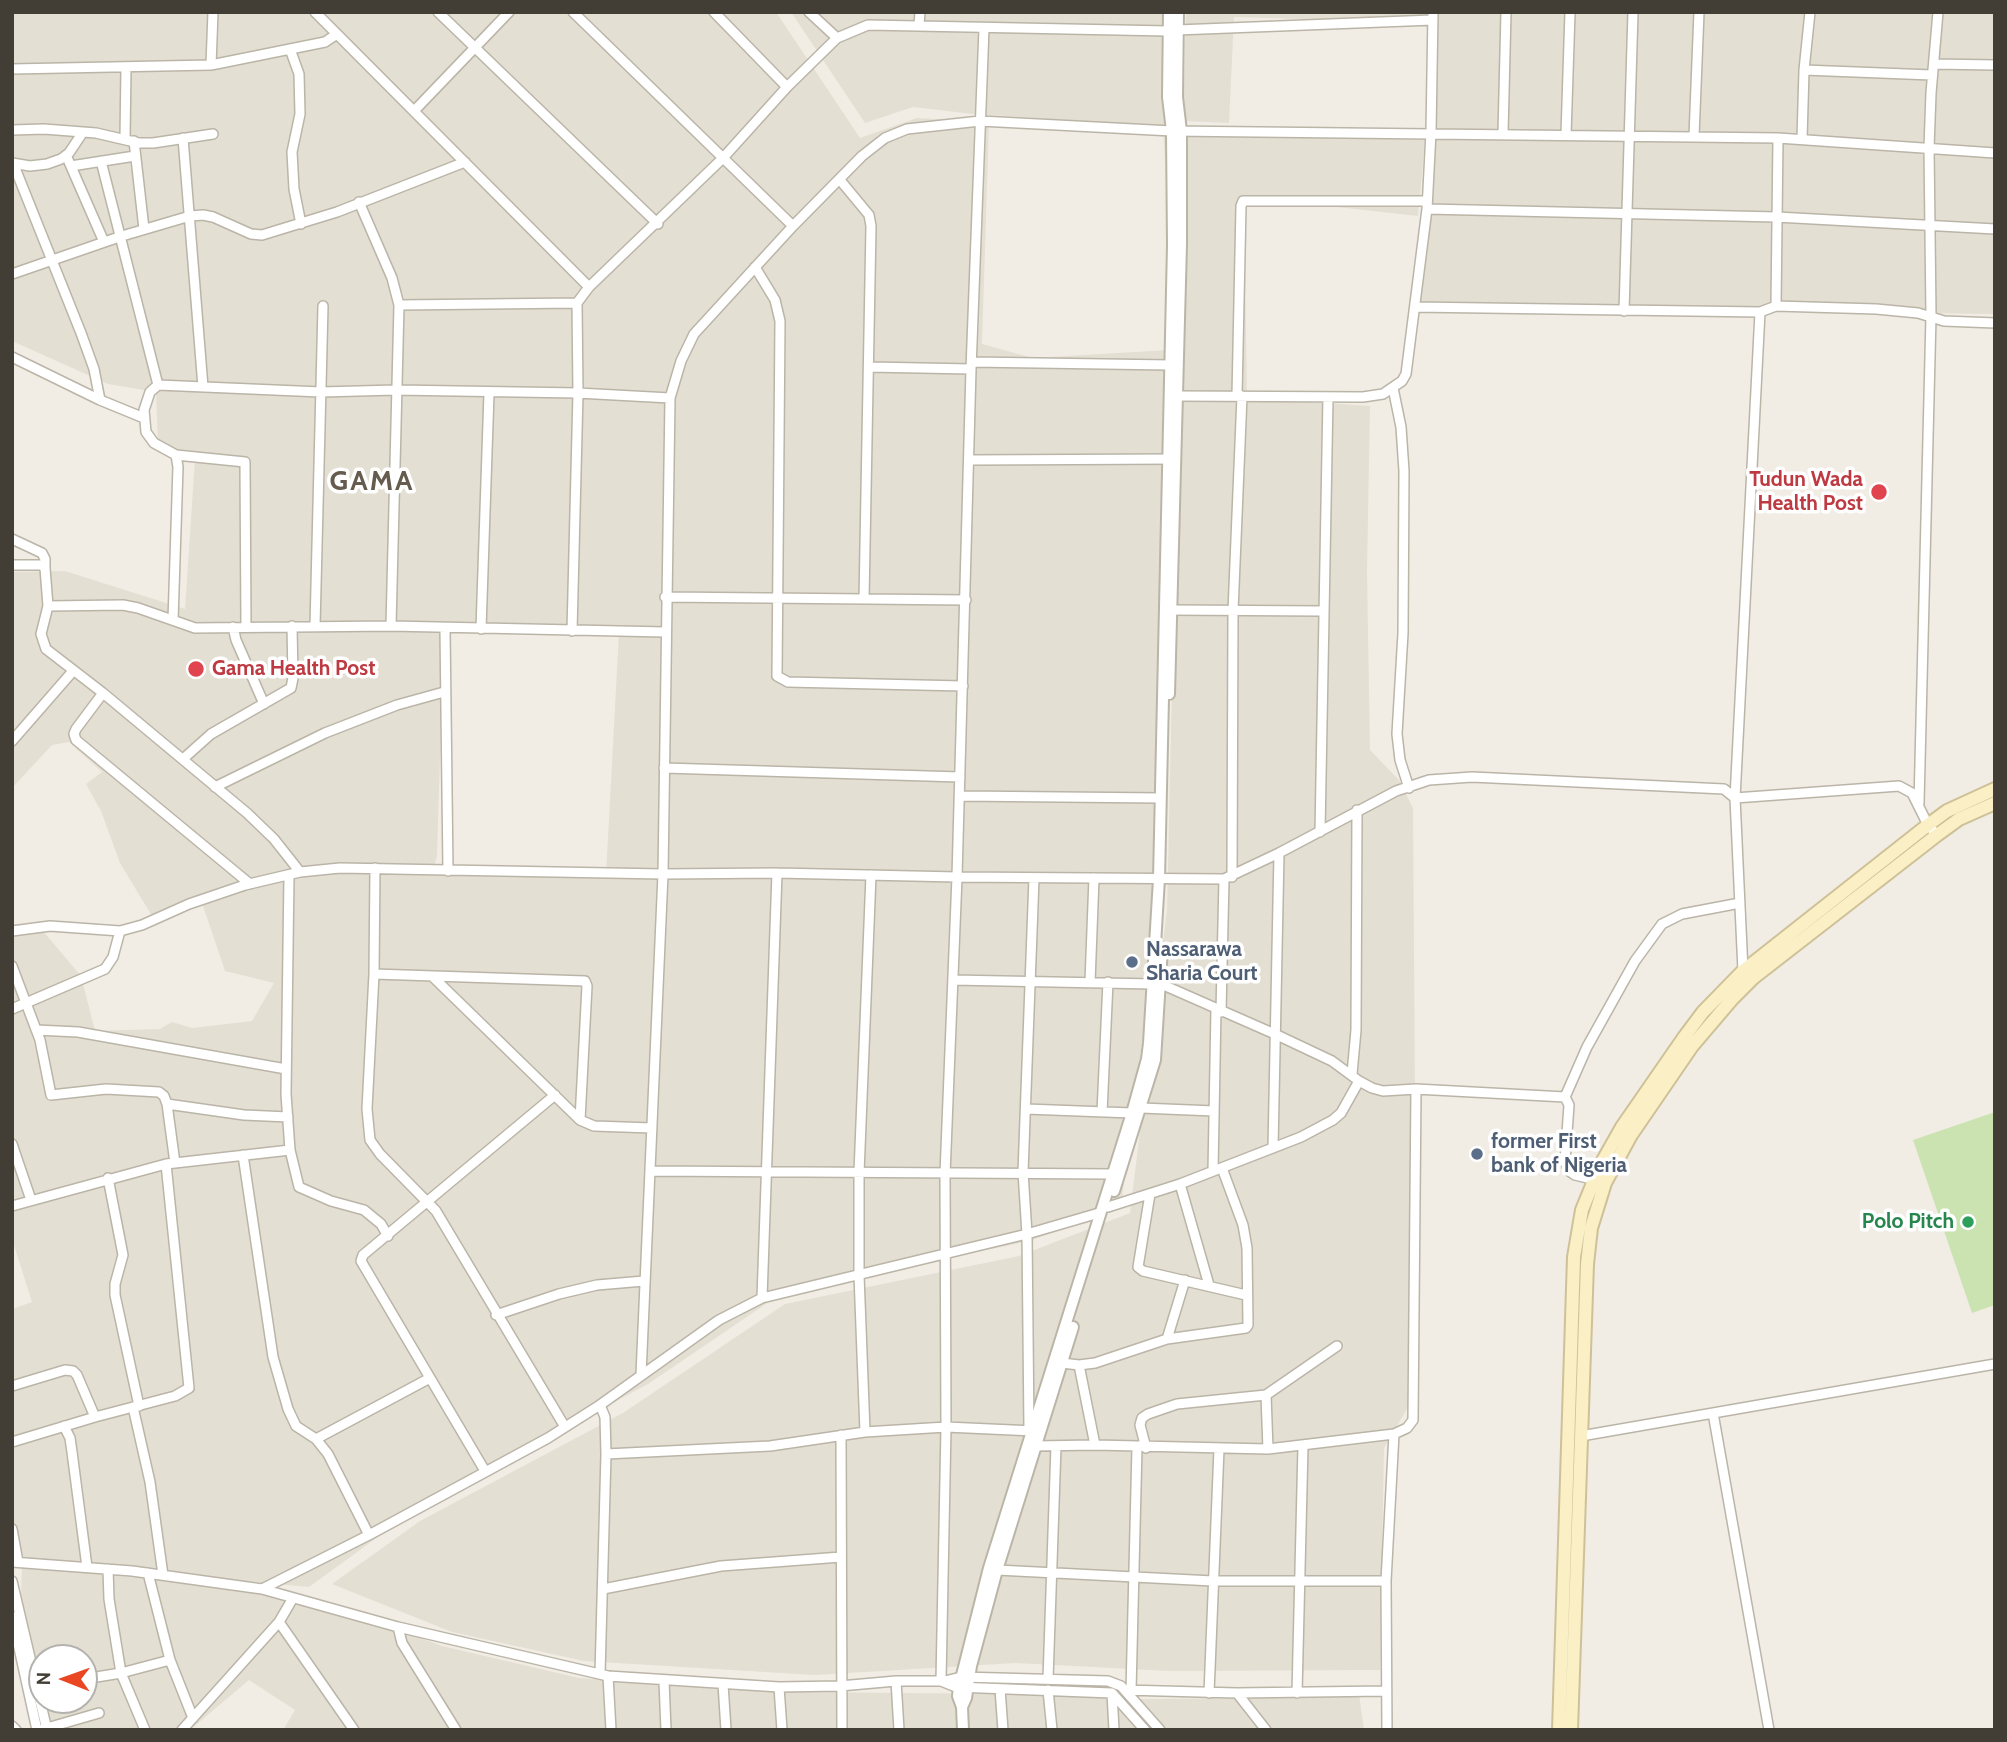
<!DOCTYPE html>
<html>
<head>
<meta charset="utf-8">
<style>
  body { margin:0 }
  #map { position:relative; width:2007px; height:1742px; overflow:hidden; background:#f1ede5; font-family:Cabin,sans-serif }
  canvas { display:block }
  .frame { position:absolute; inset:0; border:14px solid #433e35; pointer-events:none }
  .north { position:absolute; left:28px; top:1644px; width:70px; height:70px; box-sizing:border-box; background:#fff; border:2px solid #b4b2ae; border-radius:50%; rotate:271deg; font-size:19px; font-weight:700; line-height:28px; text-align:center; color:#433e35 }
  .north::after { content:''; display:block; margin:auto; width:24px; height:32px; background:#ea4622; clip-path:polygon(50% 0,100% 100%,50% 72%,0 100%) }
</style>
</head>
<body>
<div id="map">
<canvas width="2007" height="1742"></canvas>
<div class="frame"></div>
<div class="north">N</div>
</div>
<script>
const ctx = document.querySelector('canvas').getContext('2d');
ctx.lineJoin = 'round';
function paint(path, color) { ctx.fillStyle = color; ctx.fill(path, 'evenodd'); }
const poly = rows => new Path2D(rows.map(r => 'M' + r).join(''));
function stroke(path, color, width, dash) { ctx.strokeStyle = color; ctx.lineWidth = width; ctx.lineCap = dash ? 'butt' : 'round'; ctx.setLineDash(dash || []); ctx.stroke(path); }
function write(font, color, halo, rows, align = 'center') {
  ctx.font = font + ' Cabin,sans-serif'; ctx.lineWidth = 7; ctx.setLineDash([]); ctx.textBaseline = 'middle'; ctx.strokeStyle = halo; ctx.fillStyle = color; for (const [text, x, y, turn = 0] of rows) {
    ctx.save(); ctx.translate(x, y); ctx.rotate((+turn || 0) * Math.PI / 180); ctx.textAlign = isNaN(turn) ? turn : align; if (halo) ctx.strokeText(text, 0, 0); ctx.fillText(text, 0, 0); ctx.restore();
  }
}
const residential = poly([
  [12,12,776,12,860,138,917,118,989,122,982,344,1033,358,1169,350,1160,904,1121,1206,1030,1241,785,1291,648,1384,419,1507,309,1587,17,1560,12,1521,12,1309,32,1302,12,1239,12,936,43,931,81,976,95,1031,160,1029,172,1022,192,1028,252,1021,274,983,225,971,200,897,152,916,120,863,101,811,86,784,102,772,69,742,52,745,12,788,12,572,65,571,185,609,195,459,158,442,156,392,108,384,12,341],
  [444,626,619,633,606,875,433,871,437,856],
  [791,12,1175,12,1175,132,1425,140,1418,216,1301,203,1244,205,1247,398,1370,406,1367,571,1370,750,1399,780,1413,808,1417,1392,1384,1448,1380,1670,1170,1671,1015,1663,815,1675,584,1661,452,1632,332,1584,420,1521,623,1413,785,1304,1019,1256,1130,1213,1167,910,1177,461,1176,354,1163,126,973,114,913,107,865,123],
  [1186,12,1995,12,1995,314,1415,307,1429,223,1431,23,1234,17,1229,123,1183,121],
  [22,1566,304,1595,442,1646,579,1678,787,1692,1020,1694,1138,1699,1277,1698,1359,1694,1364,1730,283,1730,295,1710,249,1680,190,1730,44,1730,20,1627],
  [42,1658,84,1658,84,1700,42,1700]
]);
const green = poly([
  [1995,1112,1995,1305,1972,1313,1913,1140]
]);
const minor = poly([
  [315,12,589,287],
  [438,12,658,224],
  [573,12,793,226],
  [714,12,787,87],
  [809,12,837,38],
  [919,25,920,12],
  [1177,30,1433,20],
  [290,49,299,74,300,114,292,152,294,189,301,224],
  [1934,64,1995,65],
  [211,65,213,12],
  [12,69,211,65,325,42,337,34],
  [1804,70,1932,75],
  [414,111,509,12],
  [12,130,44,129,96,133,139,143,153,143,213,134],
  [1503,133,1506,12],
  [1566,135,1570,12],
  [1694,136,1699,12],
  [183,138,203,387],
  [125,139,126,67],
  [1802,139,1804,70,1810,12],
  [134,141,144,229],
  [66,155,104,242],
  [101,161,158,385],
  [12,163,30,166,47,164,61,159,69,153,83,132],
  [13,163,81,333,94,369,100,400],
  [71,166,135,156],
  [840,180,869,215,871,226,864,599],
  [359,202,392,278,399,305,391,626],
  [1427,209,1777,217,1995,229],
  [755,267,775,300,780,321,777,676,788,682,963,686],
  [12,274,122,236,190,216,203,215,213,217,251,234,262,235,337,212,465,162],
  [399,305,577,303],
  [1776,306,1778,138],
  [1415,307,1760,312,1776,306,1876,309,1918,313,1944,321,1995,323],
  [1624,311,1633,12],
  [12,357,100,400,144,418],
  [972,362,1170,365],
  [869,367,971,369],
  [1393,388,1401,427,1404,471,1403,633,1397,734,1400,760,1409,788],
  [1177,396,1363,397,1383,394,1402,381,1406,374,1427,209,1431,132,1433,12],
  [1237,396,1241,206,1243,201,1427,201],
  [970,460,1175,459],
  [12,539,42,553,45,559,45,568],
  [12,565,41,565,45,568,48,606,41,634,46,649,103,693,247,813,274,839,300,872],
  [665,597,966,600],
  [48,606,123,605,138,608,195,628,391,626,665,632],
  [1171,610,1323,611],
  [173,620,178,467,176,455],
  [315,626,323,306],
  [233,627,236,640,264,704],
  [246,627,245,462,176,455,154,443,146,432,144,410,150,392,158,385,321,392,396,390,578,393,670,398],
  [445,629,448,871],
  [481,629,489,393],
  [572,631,578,393,577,303,589,287,723,158,787,87,837,38,868,25,1168,31],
  [103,693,76,729,74,734,76,740,250,884],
  [12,741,73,671],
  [183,759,211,734,291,688,293,678,292,626],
  [664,768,960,777],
  [215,787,325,733,397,705,444,692],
  [960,796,1160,798],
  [1919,803,1931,316,1929,148,1931,93,1938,12],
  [1320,832,1328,397],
  [375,868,374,974,367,1109,370,1140,380,1154,436,1211,565,1427],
  [289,875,286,1094,290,1150,299,1187,331,1201,364,1210,381,1224,388,1236],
  [1232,877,1233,611,1242,396],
  [12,931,50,926,120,931,142,925,189,904,245,885,300,872,340,868,663,874,777,873,957,877,1224,879,1279,853,1396,791,1429,780,1472,777,1724,789,1735,798,1899,786,1912,793,1928,825,1937,835],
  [12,966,40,1040,51,1095,106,1089,159,1092,164,1096,167,1104,175,1163],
  [1743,971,1735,798,1760,312],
  [374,974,585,981,587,986,580,1120],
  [432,976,580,1120,594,1126,652,1128],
  [953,980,1153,984],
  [1090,982,1094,878],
  [1161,984,1277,1035,1332,1061,1359,1081,1372,1088,1383,1091,1416,1089,1565,1097],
  [12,1009,105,969,113,957,120,931],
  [1221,1012,1224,879],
  [36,1030,78,1032,286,1069],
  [1352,1074,1356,1030,1357,810],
  [167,1104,244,1115,288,1117],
  [1141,1108,1214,1111],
  [1026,1109,1132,1113],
  [1102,1112,1108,982],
  [12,1144,31,1200],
  [1273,1148,1279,853],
  [243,1155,273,1357,288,1409,296,1426,316,1439,328,1454,369,1535],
  [651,1171,1112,1174],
  [1213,1171,1216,1009],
  [108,1178,123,1255,115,1284,115,1295,139,1406],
  [1600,1181,1575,1175,1569,1171,1565,1161,1569,1105,1565,1097,1587,1047,1635,961,1662,924,1682,914,1740,903],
  [1180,1184,1209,1285],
  [1150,1194,1138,1267,1143,1271,1246,1295],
  [12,1206,166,1164,290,1150],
  [1108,1207,1180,1184,1301,1137,1333,1120,1341,1113,1359,1081],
  [762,1298,777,873],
  [496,1315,559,1294,597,1285,644,1281],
  [1167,1339,1185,1280],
  [1062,1363,1079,1365,1095,1363,1167,1339,1246,1328,1248,1325,1247,1248,1243,1225,1222,1168],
  [1079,1365,1095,1445],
  [641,1375,663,874,670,398,681,361,694,334,793,226,862,156,885,138,907,129,980,121,1172,131,1778,138,1995,153],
  [12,1386,65,1370,73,1371,77,1375,95,1417],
  [1266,1395,1268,1449],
  [133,1407,150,1482,163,1575],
  [1713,1413,1769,1730],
  [64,1426,70,1438,72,1452,87,1567],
  [1029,1431,1027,1234,1023,1172,1034,878],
  [865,1432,859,1275,859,1173,871,875],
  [841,1435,842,1730],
  [1581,1436,1995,1364],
  [316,1439,430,1378],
  [12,1442,95,1417,175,1396,189,1388,166,1164],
  [1035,1446,1095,1445,1268,1449,1394,1434,1407,1428,1413,1420,1416,1089],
  [1146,1448,1140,1425,1142,1418,1148,1414,1177,1404,1266,1395,1337,1346],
  [606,1454,770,1446,865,1432,946,1427,1034,1431],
  [485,1471,361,1261,363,1255,555,1095],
  [12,1529,18,1562],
  [12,1562,132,1571,262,1589,398,1627,608,1676,779,1687,840,1686,896,1681,941,1681,956,1687,1112,1693,1145,1730],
  [108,1569,109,1599,121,1673,145,1730],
  [997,1570,1213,1581,1386,1581],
  [148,1573,170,1660],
  [12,1581,47,1730],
  [262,1589,369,1535,548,1438,600,1405,719,1320,762,1298,1027,1234,1099,1213],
  [603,1589,721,1566,841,1557],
  [12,1616,37,1730],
  [279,1622,354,1730],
  [398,1627,402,1643,456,1730],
  [600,1674,606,1454,605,1417,600,1405],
  [608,1676,611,1730],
  [84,1679,121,1673,170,1660,193,1718],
  [1048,1679,1056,1446],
  [664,1681,666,1730],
  [896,1681,899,1730],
  [941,1681,946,1427,945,1174,957,877,971,369,984,28],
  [945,1681,961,1677,1108,1681,1121,1686,1160,1730],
  [723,1684,726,1730],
  [779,1687,782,1730],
  [1000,1689,1003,1730],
  [1048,1690,1052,1730],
  [1125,1690,1237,1693,1385,1691],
  [1131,1691,1137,1447],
  [1112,1693,1114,1730],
  [1209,1693,1219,1449],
  [1237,1693,1266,1730],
  [1297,1693,1303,1446],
  [12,1726,16,1730],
  [40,1730,99,1713],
  [182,1730,279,1622,293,1598],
  [1387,1730,1386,1581,1394,1434]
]);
const tertiary = poly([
  [1169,694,1181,244,1181,131,1177,97,1178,12],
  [1114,1191,1155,1060,1162,948],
  [962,1707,966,1698,971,1666,997,1570,1073,1327],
  [963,1730,962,1707,958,1696,959,1687,989,1568,1132,1113,1147,1059,1149,1043,1159,879,1173,245,1172,131,1168,97,1169,12]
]);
const secondary = poly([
  [1559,1730,1574,1257,1582,1210,1600,1166,1622,1127,1685,1036,1703,1012,1743,971,1928,825,1947,811,1995,789],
  [1571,1730,1587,1264,1591,1228,1605,1183,1631,1135,1692,1046,1732,999,1753,978,1937,835,1959,819,1995,803]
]);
const markers = [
  [1879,492,9,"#e0444e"],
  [196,669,9,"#e0444e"],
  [1132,962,7,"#5c6f8a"],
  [1477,1154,7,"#5c6f8a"],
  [1968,1222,7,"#2e9e5b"]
];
const healthNames = [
  ["Tudun Wada",1863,480],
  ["Health Post",1863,504],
  ["Gama Health Post",212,669,"left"]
];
const serviceNames = [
  ["Nassarawa",1146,950],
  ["Sharia Court",1146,974],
  ["former First",1491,1142],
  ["bank of Nigeria",1491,1166]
];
const leisureNames = [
  ["Polo Pitch",1954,1222]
];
const districtNames = [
  ["GAMA",372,482]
];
paint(residential, '#e4dfd3');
paint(green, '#cae3b0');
stroke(minor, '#bbb5a8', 12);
stroke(tertiary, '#bbb5a8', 14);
stroke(secondary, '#cec197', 16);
stroke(minor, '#fff', 9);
stroke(tertiary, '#fff', 10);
stroke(secondary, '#faefc5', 12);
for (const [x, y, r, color] of markers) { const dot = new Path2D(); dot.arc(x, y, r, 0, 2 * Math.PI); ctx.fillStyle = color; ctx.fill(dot); stroke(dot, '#fff', 2.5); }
write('bold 21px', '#be3a42', '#fff', healthNames, 'right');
write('bold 21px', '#4e5e75', '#fff', serviceNames, 'left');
write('bold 21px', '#27864d', '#fff', leisureNames, 'right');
ctx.letterSpacing = '2px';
write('bold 28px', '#655c4d', '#fff', districtNames);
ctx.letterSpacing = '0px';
</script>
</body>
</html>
